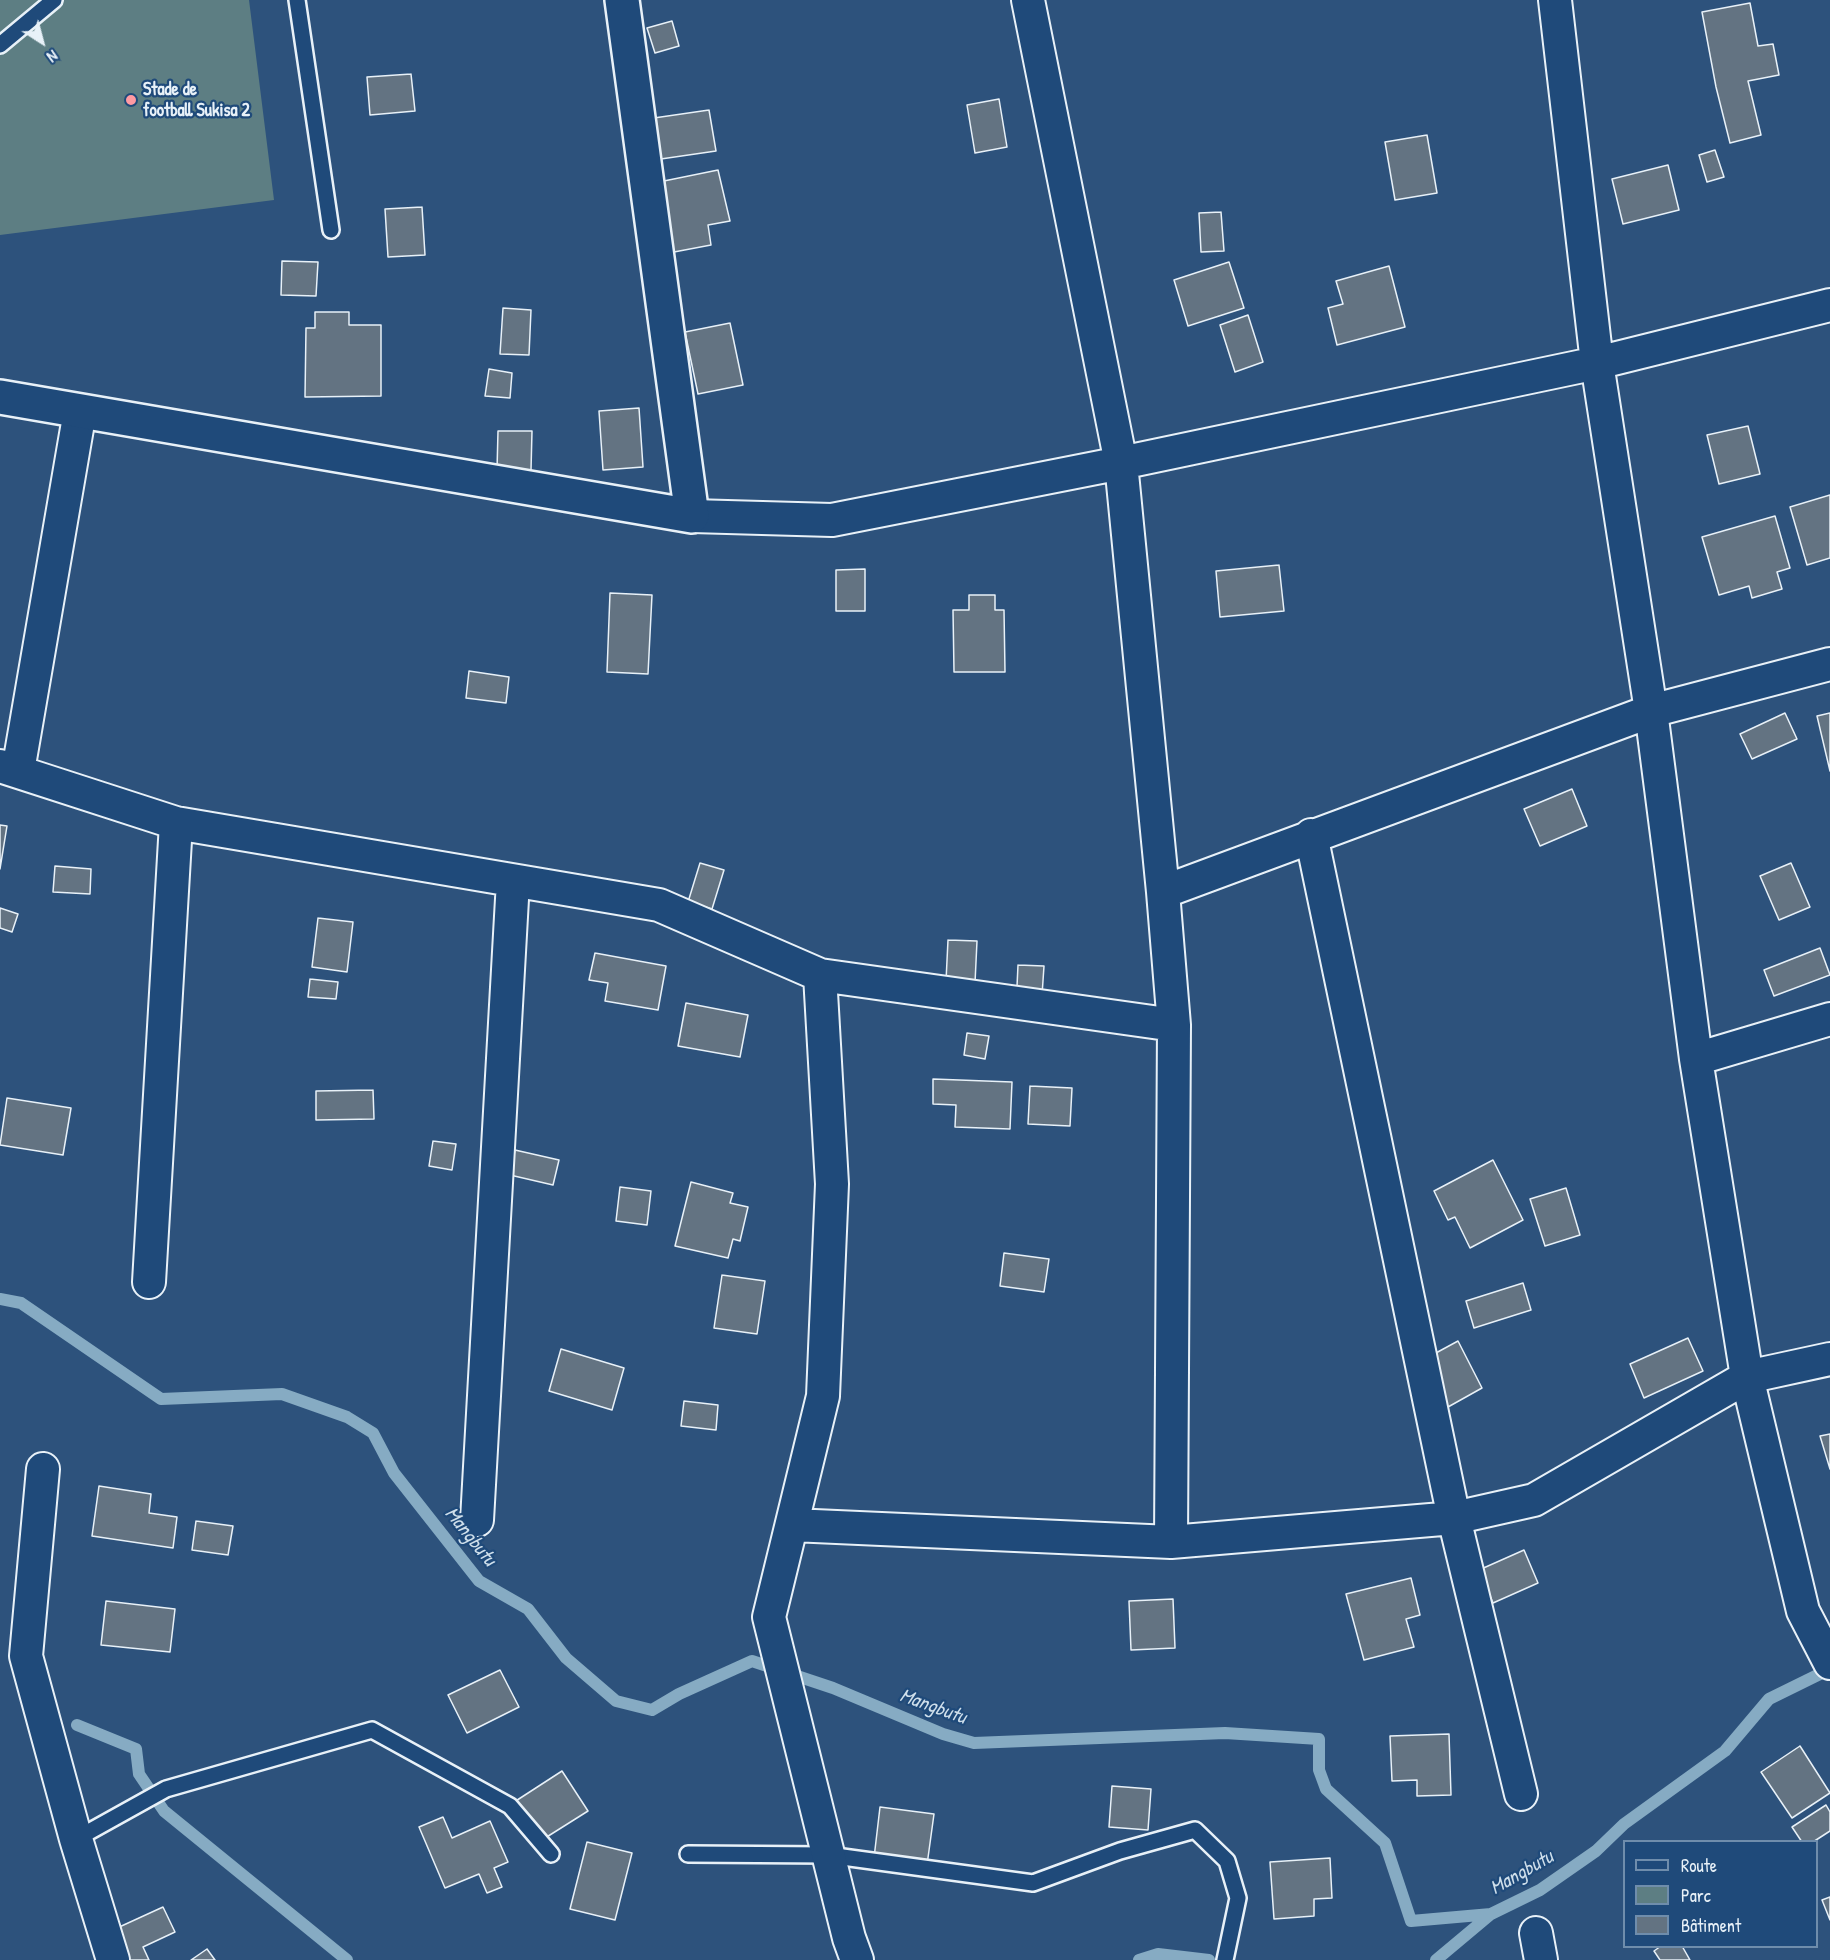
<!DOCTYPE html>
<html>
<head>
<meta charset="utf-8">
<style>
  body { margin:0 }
  #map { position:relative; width:1830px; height:1960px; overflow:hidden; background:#2d527c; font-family:"Patrick Hand",sans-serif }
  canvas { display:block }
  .legend { position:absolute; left:1623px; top:1840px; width:195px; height:108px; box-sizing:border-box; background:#1f4a7a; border:2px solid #6f8dac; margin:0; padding:8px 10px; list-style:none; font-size:18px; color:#e8f1f8 }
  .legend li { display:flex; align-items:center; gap:12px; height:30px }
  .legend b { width:30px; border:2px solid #6f8dac }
  .north { position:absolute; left:12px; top:12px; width:60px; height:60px; -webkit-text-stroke:4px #1f4a7a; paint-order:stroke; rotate:144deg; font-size:16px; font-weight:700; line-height:24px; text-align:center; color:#e8f1f8 }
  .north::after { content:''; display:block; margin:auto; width:21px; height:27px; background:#e8f1f8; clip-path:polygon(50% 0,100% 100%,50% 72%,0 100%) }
</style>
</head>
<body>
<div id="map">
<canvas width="1830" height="1960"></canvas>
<ul class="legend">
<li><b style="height:8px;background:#1f4a7a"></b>Route</li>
<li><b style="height:16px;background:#5d7e83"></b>Parc</li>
<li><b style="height:16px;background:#637382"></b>Bâtiment</li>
</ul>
<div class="north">N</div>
</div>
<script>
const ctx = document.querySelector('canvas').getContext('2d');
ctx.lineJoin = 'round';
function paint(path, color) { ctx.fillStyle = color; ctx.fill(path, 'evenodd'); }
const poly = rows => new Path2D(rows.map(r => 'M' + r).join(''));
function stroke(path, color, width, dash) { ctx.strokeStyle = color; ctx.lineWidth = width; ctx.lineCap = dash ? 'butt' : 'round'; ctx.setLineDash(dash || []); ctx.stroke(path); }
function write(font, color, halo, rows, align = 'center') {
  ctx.font = font + ' "Patrick Hand",sans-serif'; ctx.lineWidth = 4.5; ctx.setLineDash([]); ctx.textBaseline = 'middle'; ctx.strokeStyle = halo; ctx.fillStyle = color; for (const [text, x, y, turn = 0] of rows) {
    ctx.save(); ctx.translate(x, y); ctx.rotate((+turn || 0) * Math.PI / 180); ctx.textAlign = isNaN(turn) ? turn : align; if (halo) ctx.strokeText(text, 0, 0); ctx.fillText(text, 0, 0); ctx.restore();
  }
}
const green = poly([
  [0,0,249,0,274,200,0,235]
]);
const stream = poly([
  [0,1299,21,1303,161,1399,282,1394,347,1417,373,1433,394,1473,479,1581,528,1609,566,1658,616,1701,652,1710,679,1694,752,1661,833,1688,943,1734,974,1743,1225,1733,1319,1739,1319,1770,1326,1789,1385,1843,1411,1921,1491,1914,1540,1890,1596,1851,1624,1824,1725,1751,1769,1699,1830,1669],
  [77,1725,136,1749,139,1774,164,1811,347,1960],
  [1139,1960,1158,1954,1209,1960],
  [1436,1960,1491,1914]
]);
const building = poly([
  [1750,3,1758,46,1773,44,1779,75,1748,81,1761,135,1730,143,1716,87,1702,12,1750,3],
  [672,21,679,46,655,53,647,28,672,21],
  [411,74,415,111,370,115,367,77,411,74],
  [999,99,1007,147,975,153,967,105,999,99],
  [709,110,716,151,654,160,647,119,709,110],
  [1427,135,1437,193,1395,200,1385,142,1427,135],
  [1715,150,1724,177,1707,182,1699,155,1715,150],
  [1668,165,1679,210,1623,224,1612,179,1668,165],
  [718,170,730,221,708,225,711,245,674,252,659,182,718,170],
  [422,207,425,255,388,257,385,209,422,207],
  [1221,212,1224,251,1201,252,1199,213,1221,212],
  [282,261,318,262,316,296,281,295,282,261],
  [1229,262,1244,308,1188,326,1174,280,1229,262],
  [1389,266,1405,327,1337,345,1328,308,1343,304,1336,281,1389,266],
  [503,308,531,310,529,355,500,354,503,308],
  [315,312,349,312,349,325,381,325,381,396,305,397,306,328,315,328,315,312],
  [1248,315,1263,362,1235,372,1220,325,1248,315],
  [730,323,743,385,698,394,685,332,730,323],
  [489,369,512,373,510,398,485,396,489,369],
  [639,408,643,467,603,470,599,411,639,408],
  [1748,426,1760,474,1719,484,1707,435,1748,426],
  [498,431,532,431,531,470,497,470,498,431],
  [1830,495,1830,558,1807,565,1790,507,1830,495],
  [1775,516,1790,568,1777,572,1782,589,1752,598,1749,586,1719,595,1702,537,1775,516],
  [1279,565,1284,611,1220,617,1216,571,1279,565],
  [865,569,865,611,836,611,836,570,865,569],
  [610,593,652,595,648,674,607,672,610,593],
  [969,595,995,595,995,610,1004,610,1005,672,954,672,953,610,969,610,969,595],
  [469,671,509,677,506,703,466,698,469,671],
  [1785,713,1797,739,1752,759,1740,734,1785,713],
  [1830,713,1830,771,1817,716,1830,713],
  [1572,789,1587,826,1540,846,1524,809,1572,789],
  [0,825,7,826,0,869,0,825],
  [700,863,724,870,712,909,688,902,700,863],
  [1791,863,1810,907,1779,920,1760,876,1791,863],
  [55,866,91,869,90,894,53,892,55,866],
  [0,908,18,914,12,932,0,928,0,908],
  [318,918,353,922,347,972,312,967,318,918],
  [948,940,977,941,975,983,946,981,948,940],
  [1820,948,1830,975,1774,996,1764,970,1820,948],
  [595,953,666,966,658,1010,605,1001,608,983,589,980,595,953],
  [1018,965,1044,966,1041,1010,1016,1008,1018,965],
  [310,979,338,982,336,999,308,997,310,979],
  [686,1003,748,1015,740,1057,678,1046,686,1003],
  [967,1033,989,1036,985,1059,964,1055,967,1033],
  [933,1079,1012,1082,1010,1129,955,1127,956,1105,933,1104,933,1079],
  [1030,1086,1072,1088,1070,1126,1028,1124,1030,1086],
  [373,1090,374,1119,316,1120,316,1091,373,1090],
  [7,1098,71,1108,63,1155,0,1145,7,1098],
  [433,1141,456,1144,452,1170,429,1166,433,1141],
  [515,1150,559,1160,553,1185,510,1175,515,1150],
  [1493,1160,1523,1220,1470,1248,1455,1217,1448,1220,1434,1191,1493,1160],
  [691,1182,733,1193,730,1203,748,1207,740,1241,733,1239,728,1258,675,1246,691,1182],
  [620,1187,651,1191,647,1225,616,1221,620,1187],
  [1566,1188,1580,1235,1545,1246,1530,1199,1566,1188],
  [1004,1253,1049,1259,1044,1292,1000,1286,1004,1253],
  [722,1275,765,1281,757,1334,714,1328,722,1275],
  [1523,1283,1531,1310,1474,1328,1466,1301,1523,1283],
  [1688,1338,1703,1371,1644,1398,1630,1364,1688,1338],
  [1458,1341,1482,1388,1448,1407,1423,1360,1458,1341],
  [561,1349,624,1368,612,1410,549,1391,561,1349],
  [684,1401,718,1405,716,1430,681,1426,684,1401],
  [1830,1434,1830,1469,1820,1436,1830,1434],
  [99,1486,151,1494,149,1513,177,1517,173,1548,92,1536,99,1486],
  [196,1521,233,1526,228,1555,192,1550,196,1521],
  [1524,1550,1538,1583,1493,1603,1479,1570,1524,1550],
  [1411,1578,1420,1615,1406,1619,1414,1647,1364,1660,1346,1594,1411,1578],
  [1173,1599,1175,1648,1131,1650,1129,1601,1173,1599],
  [106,1601,175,1609,170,1652,101,1645,106,1601],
  [500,1670,519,1707,467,1733,448,1695,500,1670],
  [1449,1734,1451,1795,1417,1796,1417,1780,1392,1781,1390,1736,1449,1734],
  [1800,1746,1830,1793,1792,1818,1761,1772,1800,1746],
  [562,1771,588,1811,534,1845,508,1806,562,1771],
  [1112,1786,1151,1789,1148,1830,1109,1827,1112,1786],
  [1826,1805,1830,1812,1830,1831,1813,1842,1802,1842,1792,1827,1826,1805],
  [880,1807,934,1814,927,1865,874,1858,880,1807],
  [443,1817,452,1838,490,1821,508,1862,494,1868,502,1887,487,1893,479,1874,445,1888,419,1827,443,1817],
  [587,1842,632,1853,615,1920,570,1909,587,1842],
  [1330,1858,1332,1898,1314,1899,1314,1916,1274,1919,1270,1862,1330,1858],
  [1830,1897,1830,1920,1822,1900,1830,1897],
  [163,1907,175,1932,143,1947,149,1960,116,1960,104,1934,163,1907],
  [1661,1946,1682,1946,1690,1960,1660,1960,1654,1951,1661,1946],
  [207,1949,215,1960,191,1960,207,1949]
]);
const lane = poly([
  [297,0,331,230],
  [0,45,54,0],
  [76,1839,166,1789,372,1730,510,1806,551,1854],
  [688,1854,828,1855,1033,1883,1120,1851,1195,1830,1227,1861,1238,1898,1225,1960]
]);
const street = poly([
  [1028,0,1121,463,1163,892,1174,1025,1171,1542],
  [1555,0,1597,363,1651,711,1696,1059,1747,1377,1803,1611,1830,1663],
  [692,516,832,520,1121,463,1597,363,1830,305],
  [0,766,176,823,659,905,820,975,1174,1025],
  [18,771,80,411],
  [1311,835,1454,1518,1521,1794],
  [1163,892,1651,711,1830,664],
  [820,975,832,1184,823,1396,769,1617,849,1938,857,1960],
  [1696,1059,1830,1019],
  [149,1282,176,823],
  [43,1469,26,1656,76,1839,113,1960],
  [477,1520,513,881],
  [792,1525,1171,1542,1454,1518,1534,1500,1747,1377,1830,1359],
  [1536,1933,1541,1960]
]);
const secondary = poly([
  [0,397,692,516,622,0]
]);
const markers = [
  [131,100,6,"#ff9aa2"]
];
const poiNames = [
  ["Stade de",143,90],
  ["football Sukisa 2",143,111]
];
const waterNames = [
  ["Mangbutu",470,1537,51],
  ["Mangbutu",933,1707,20],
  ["Mangbutu",1522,1873,-30]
];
paint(green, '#5d7e83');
stroke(stream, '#86abc3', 12);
paint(building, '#637382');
stroke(building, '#e8f1f8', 1.5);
stroke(lane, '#e8f1f8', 20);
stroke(street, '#e8f1f8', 36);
stroke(secondary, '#e8f1f8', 38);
stroke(lane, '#1f4a7a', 15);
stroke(street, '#1f4a7a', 32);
stroke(secondary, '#1f4a7a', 33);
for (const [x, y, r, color] of markers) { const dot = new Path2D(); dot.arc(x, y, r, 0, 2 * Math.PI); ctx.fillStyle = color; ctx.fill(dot); stroke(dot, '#1f4a7a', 2); }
write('bold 18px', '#e8f1f8', '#1f4a7a', poiNames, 'left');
write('italic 20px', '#cfdfeb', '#1f4a7a', waterNames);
</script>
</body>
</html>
